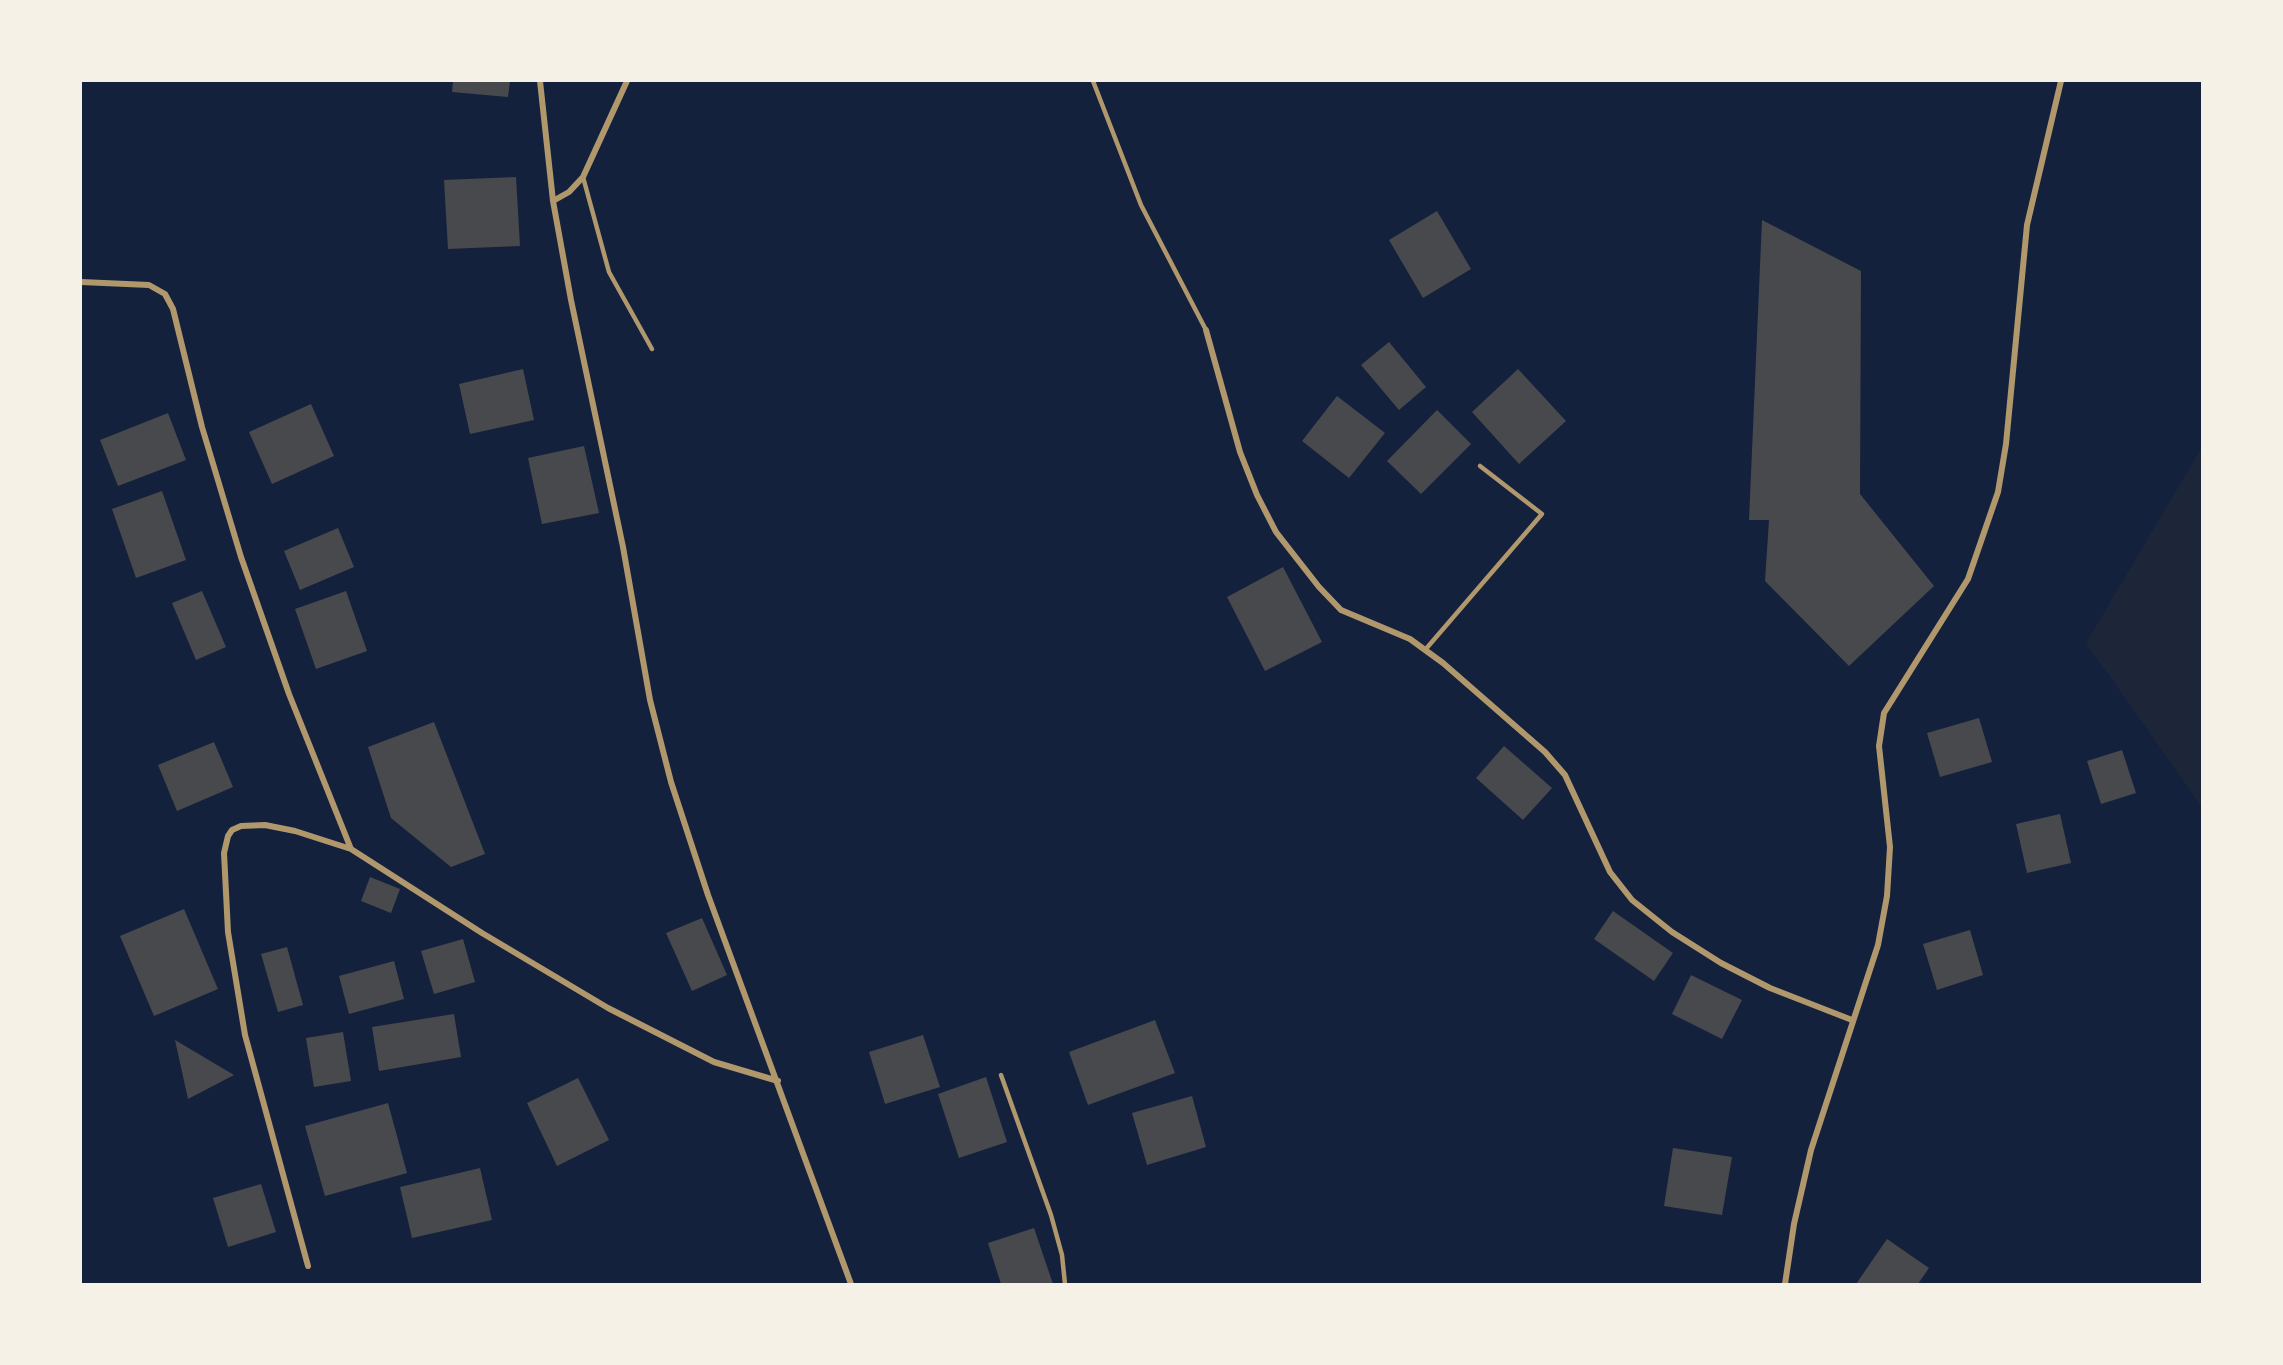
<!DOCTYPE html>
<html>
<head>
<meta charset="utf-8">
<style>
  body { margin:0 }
  #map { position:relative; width:2283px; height:1365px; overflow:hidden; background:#14213d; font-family:Barlow,sans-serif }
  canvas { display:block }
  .frame { position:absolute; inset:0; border:82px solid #f6f1e7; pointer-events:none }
</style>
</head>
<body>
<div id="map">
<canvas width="2283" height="1365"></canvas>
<div class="frame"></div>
</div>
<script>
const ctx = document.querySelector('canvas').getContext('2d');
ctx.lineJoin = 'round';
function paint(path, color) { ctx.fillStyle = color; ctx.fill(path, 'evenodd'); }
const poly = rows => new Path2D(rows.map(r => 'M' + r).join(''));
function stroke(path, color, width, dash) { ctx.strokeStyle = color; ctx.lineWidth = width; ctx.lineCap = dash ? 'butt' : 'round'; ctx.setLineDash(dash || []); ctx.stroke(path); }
const green = poly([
  [2202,447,2202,807,2086,643]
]);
const building = poly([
  [453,81,510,81,508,97,452,92],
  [516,177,520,246,448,249,444,180],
  [1437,211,1471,269,1423,298,1389,240],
  [1762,220,1861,271,1860,494,1934,586,1849,666,1765,581,1769,520,1749,520],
  [1389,342,1426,387,1399,410,1361,365],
  [523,369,534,420,470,434,459,384],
  [1518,369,1566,421,1519,464,1472,412],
  [1337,396,1385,433,1349,478,1302,441],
  [311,404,334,456,272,484,249,432],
  [1437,410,1471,444,1421,494,1387,461],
  [168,413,186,460,118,486,100,440],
  [584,446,599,513,542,524,528,458],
  [162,491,186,560,136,578,112,509],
  [338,528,354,567,300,590,284,551],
  [1283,567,1322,642,1265,671,1227,597],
  [202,591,226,647,196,660,172,603],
  [346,591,367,651,316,669,295,609],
  [1979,718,1992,762,1940,777,1927,733],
  [434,722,485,854,451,867,391,818,368,747],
  [214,742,233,787,177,811,158,765],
  [1504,746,1552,788,1523,820,1476,778],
  [2122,750,2136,793,2101,804,2087,761],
  [2060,814,2071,863,2027,873,2016,824],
  [370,877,400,889,391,913,361,901],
  [184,909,218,989,154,1016,120,936],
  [1613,911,1673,953,1654,981,1594,939],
  [702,918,727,975,692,991,666,933],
  [1970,930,1983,975,1937,990,1923,944],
  [463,939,475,982,434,994,421,951],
  [287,947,303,1005,278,1012,261,954],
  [394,961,404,999,349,1014,339,976],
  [1691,975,1742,1000,1722,1039,1672,1014],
  [454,1014,461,1057,379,1071,372,1027],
  [1155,1020,1175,1073,1088,1105,1069,1052],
  [343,1032,351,1081,314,1087,306,1038],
  [923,1035,940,1087,885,1104,869,1052],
  [175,1040,234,1075,188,1099],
  [986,1077,1007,1142,959,1158,938,1094],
  [578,1078,609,1140,557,1166,527,1103],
  [1192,1096,1206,1147,1147,1165,1132,1113],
  [388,1103,407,1173,325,1196,305,1126],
  [1673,1148,1732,1157,1722,1215,1664,1206],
  [480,1168,492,1220,412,1238,400,1187],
  [261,1184,276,1232,228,1247,213,1198],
  [1034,1228,1053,1284,1001,1284,988,1243],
  [1887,1239,1929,1268,1918,1284,1856,1284]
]);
const service = poly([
  [1093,81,1141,205,1206,330],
  [583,177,609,272,652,349],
  [1425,650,1542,514,1480,466],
  [1001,1075,1051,1215,1062,1255,1065,1284]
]);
const minor = poly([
  [540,81,553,201,571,300,623,547,650,700,671,782,708,895,851,1284],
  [553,201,569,192,583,177,627,81],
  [81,282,149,285,165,294,173,309,202,427,241,557,289,694,351,849,482,933,608,1008,714,1062,778,1081],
  [1206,330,1240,452,1257,495,1276,532,1319,587,1341,610,1410,639,1443,663,1545,752,1565,775,1610,872,1632,900,1672,932,1721,963,1770,988,1852,1020],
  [308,1266,245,1035,228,932,224,853,228,836,232,830,241,826,265,825,295,831,351,849],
  [1785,1284,1794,1224,1811,1150,1878,945,1887,896,1890,847,1879,746,1884,713,1968,579,1998,492,2006,444,2027,225,2061,81]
]);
paint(green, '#1d2539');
paint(building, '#48494c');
stroke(service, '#b1986c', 4.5);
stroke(minor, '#b1986c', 6);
</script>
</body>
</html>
